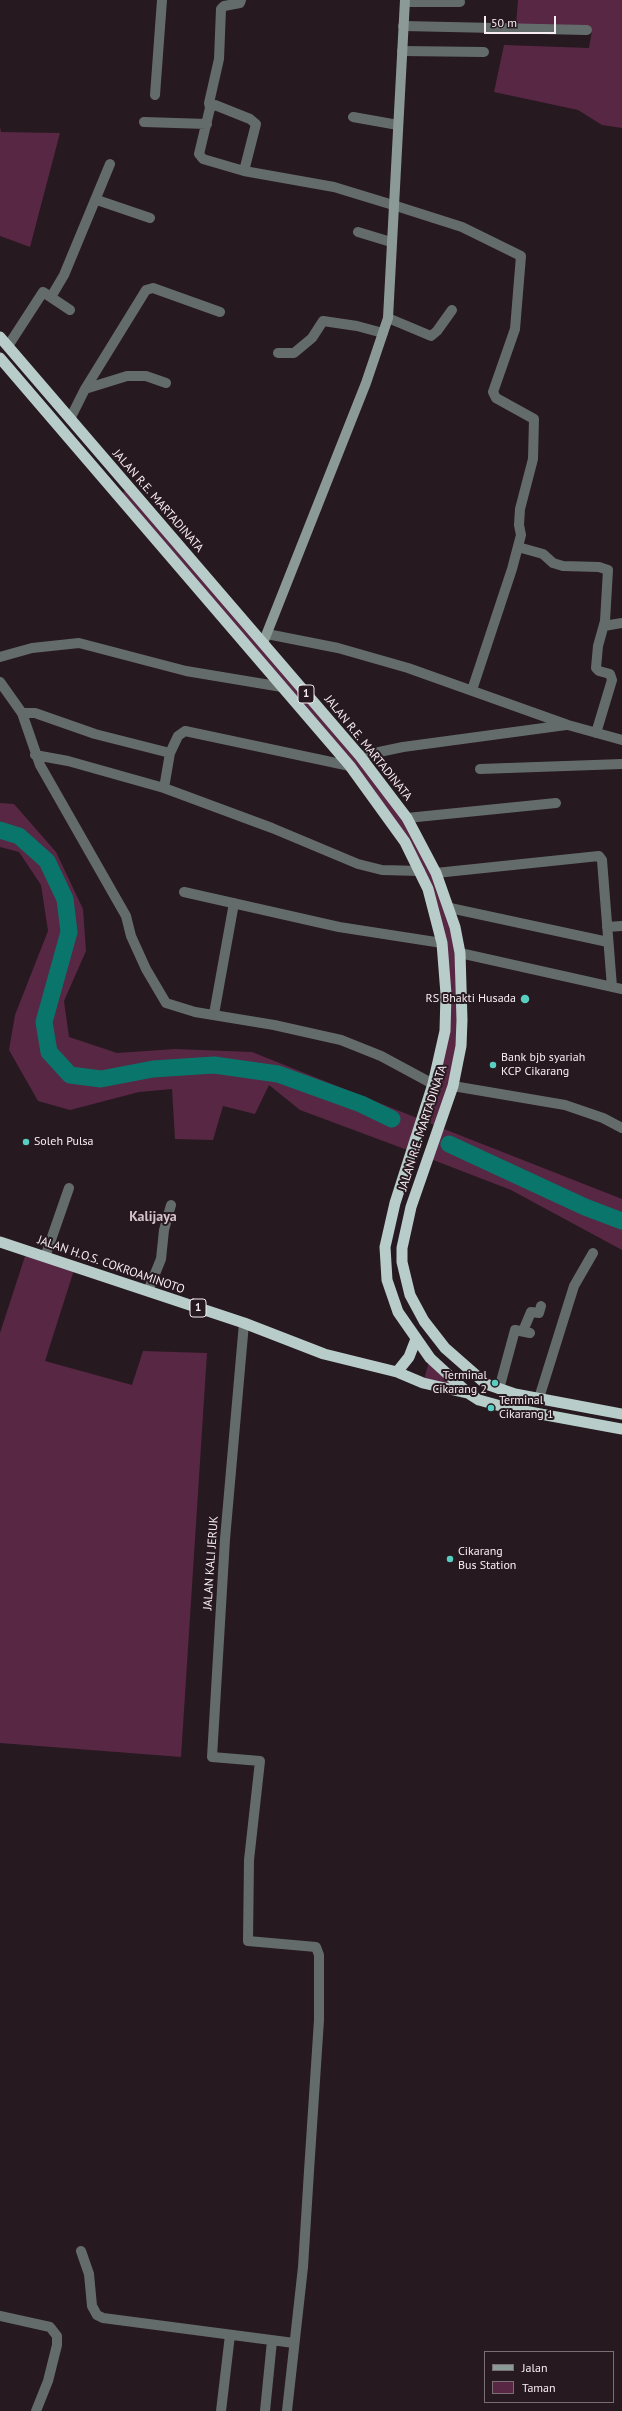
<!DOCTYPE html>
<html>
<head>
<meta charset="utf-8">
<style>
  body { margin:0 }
  #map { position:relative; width:622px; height:2411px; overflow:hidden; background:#271920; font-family:"PT Sans",sans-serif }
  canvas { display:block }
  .legend { position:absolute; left:484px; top:2351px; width:130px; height:52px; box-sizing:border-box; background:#271920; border:1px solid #7a6e74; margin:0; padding:5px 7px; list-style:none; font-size:12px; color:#f7edf2 }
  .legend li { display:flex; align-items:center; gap:8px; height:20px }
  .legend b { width:20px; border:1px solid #7a6e74 }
  .scale { position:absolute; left:484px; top:16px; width:72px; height:18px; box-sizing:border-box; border:2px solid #f7edf2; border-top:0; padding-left:5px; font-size:12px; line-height:14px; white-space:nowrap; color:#f7edf2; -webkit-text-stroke:3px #271920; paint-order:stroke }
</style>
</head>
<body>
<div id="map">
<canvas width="622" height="2411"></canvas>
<ul class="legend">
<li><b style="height:5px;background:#8b9a97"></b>Jalan</li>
<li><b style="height:11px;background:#582744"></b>Taman</li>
</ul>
<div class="scale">50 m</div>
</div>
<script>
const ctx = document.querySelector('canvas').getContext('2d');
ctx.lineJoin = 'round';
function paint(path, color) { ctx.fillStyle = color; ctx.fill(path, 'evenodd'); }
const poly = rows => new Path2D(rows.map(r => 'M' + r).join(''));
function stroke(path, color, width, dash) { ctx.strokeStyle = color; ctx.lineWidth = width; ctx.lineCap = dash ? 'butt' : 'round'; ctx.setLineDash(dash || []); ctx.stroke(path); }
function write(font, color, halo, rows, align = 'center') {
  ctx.font = font + ' "PT Sans",sans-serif'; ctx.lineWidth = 4; ctx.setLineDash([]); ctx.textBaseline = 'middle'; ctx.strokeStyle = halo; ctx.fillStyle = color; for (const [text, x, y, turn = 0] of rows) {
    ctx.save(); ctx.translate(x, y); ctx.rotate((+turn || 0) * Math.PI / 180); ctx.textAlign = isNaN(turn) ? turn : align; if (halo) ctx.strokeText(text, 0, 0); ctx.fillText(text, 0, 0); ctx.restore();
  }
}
const green = poly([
  [518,0,622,0,622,128,602,125,578,110,494,92,504,45,589,48,592,30,516,25],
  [0,126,1,132,60,133,30,247,0,236],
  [128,487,389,792,450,908,462,1020,439,1127,622,1199,622,1250,511,1190,428,1158,439,1127,422,1120,410,1151,300,1110,269,1085,255,1114,223,1106,213,1140,175,1139,172,1089,139,1092,70,1110,38,1101,9,1050,15,1015,48,931,41,885,19,852,0,847,0,803,14,804,56,852,83,909,86,951,64,1001,69,1037,117,1053,175,1049,252,1052,422,1120,445,1031,436,913,393,825,119,497],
  [27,1250,75,1267,45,1361,132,1385,143,1351,207,1353,181,1757,0,1743,0,1333],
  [430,1358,468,1393,423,1383]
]);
const river = poly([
  [0,830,19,836,47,861,65,899,69,932,44,1022,49,1052,70,1075,101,1079,153,1069,214,1065,278,1074,361,1104,392,1119],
  [449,1144,585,1207,622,1221]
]);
const minor = poly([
  [241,0,240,3,224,6,221,9,219,59,209,103,210,108,215,105,250,119,256,124,244,171],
  [405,2,460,2],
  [403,26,587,30],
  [402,51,484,52],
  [155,95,162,0],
  [210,108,199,154,203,159,244,171,334,187,393,205,462,227,521,256,515,329,493,392,496,398,534,419,533,459,520,509,519,525,521,535,512,569,472,690],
  [353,117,398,125],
  [144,122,207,124],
  [97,200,150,218],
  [358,232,391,242],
  [51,297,64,275,110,164],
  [388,318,431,336,437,331,452,310],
  [8,346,43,292,70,310],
  [278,353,294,353,312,338,323,321,357,326,383,333],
  [85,389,127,376,146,376,166,383],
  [70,419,85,389,146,290,153,288,220,312],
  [518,547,543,554,553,563,563,566,599,567,608,570,605,621,598,646,596,668,599,671,610,674,612,680,596,733],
  [604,626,622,623],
  [267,634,338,648,408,668,568,725,622,740],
  [0,657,32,648,79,643,186,671,282,687],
  [0,682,22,713,40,765,126,916,131,936,146,969,166,1003,195,1012,274,1025,341,1040,381,1056,433,1084],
  [22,713,35,713,95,734,170,753],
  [35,755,68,761,164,788,272,828,358,864,382,870,420,871],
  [360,756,403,747,566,725],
  [480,769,622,764],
  [164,788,170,753,178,736,185,731,350,766],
  [407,818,556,803],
  [436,873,599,856,602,860,612,987],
  [184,892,339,927,442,943],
  [450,908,608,942],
  [607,927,622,926],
  [460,953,622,989],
  [214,1014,234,903],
  [453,1086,565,1105,603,1118,622,1128],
  [45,1257,69,1188],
  [148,1291,161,1259,164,1230,171,1205],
  [244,1323,225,1539,212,1757,260,1761,249,1860,248,1941,316,1947,319,1955,319,2020,309,2171,303,2267,287,2411],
  [523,1331,531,1312,539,1313,541,1306],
  [499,1389,515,1330,530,1333],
  [539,1398,574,1286,593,1253],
  [81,2251,89,2274,92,2306,97,2315,103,2318,294,2343],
  [0,2316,50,2327,57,2336,57,2345,48,2381,36,2411],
  [221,2411,230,2335],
  [265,2411,272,2341]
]);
const secondary = poly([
  [263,643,366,383,388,318,405,0]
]);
const trunk = poly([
  [0,337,360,756,407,818,436,873,455,927,460,953,462,1020,461,1046,453,1086,411,1207,402,1248,402,1262,410,1295,424,1321,445,1348,486,1384,515,1394,622,1414],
  [0,358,350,766,405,842,428,889,442,943,446,994,445,1031,433,1084,395,1203,385,1247,387,1280,398,1312,430,1358,468,1393,479,1400,508,1408,622,1429],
  [0,1242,244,1323,324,1354,397,1372,423,1383,467,1393],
  [397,1372,409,1357,416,1339]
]);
const markers = [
  [525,999,5,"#58cec0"],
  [493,1065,4,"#58cec0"],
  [26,1142,4,"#58cec0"],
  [495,1383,4,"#58cec0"],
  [491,1408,4,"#58cec0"],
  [450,1559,4,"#58cec0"]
];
const shields = [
  [306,694,16],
  [198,1308,16]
];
const shieldNames = [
  ["1",306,694],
  ["1",198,1308]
];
const streetNames = [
  ["JALAN R.E. MARTADINATA",158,501,49],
  ["JALAN R.E. MARTADINATA",368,748,51],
  ["JALAN R.E. MARTADINATA",423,1128,-72],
  ["JALAN H.O.S. COKROAMINOTO",111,1265,19],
  ["JALAN KALI JERUK",211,1563,-86]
];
const poiNames = [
  ["RS Bhakti Husada",516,999,"right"],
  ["Bank bjb syariah",501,1058],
  ["KCP Cikarang",501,1072],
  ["Soleh Pulsa",34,1142],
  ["Terminal",487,1376,"right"],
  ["Cikarang 2",487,1390,"right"],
  ["Terminal",499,1401],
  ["Cikarang 1",499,1415],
  ["Cikarang",458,1552],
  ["Bus Station",458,1566]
];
const quarterNames = [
  ["Kalijaya",153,1217]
];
paint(green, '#582744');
stroke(river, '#0a756b', 17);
stroke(minor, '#646c6b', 10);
stroke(secondary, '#8b9a97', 10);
stroke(trunk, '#b8cdca', 11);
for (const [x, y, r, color] of markers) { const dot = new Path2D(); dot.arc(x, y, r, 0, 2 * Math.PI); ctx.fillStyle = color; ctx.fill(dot); stroke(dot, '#271920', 1.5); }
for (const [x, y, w] of shields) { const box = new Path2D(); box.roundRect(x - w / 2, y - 9, w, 18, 3); ctx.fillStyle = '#271920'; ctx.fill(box); stroke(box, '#f7edf2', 1); }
write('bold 11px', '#f7edf2', null, shieldNames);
write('12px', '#f7edf2', '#271920', streetNames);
write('12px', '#f7edf2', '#271920', poiNames, 'left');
write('bold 14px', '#d5c2cb', '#271920', quarterNames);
</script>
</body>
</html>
